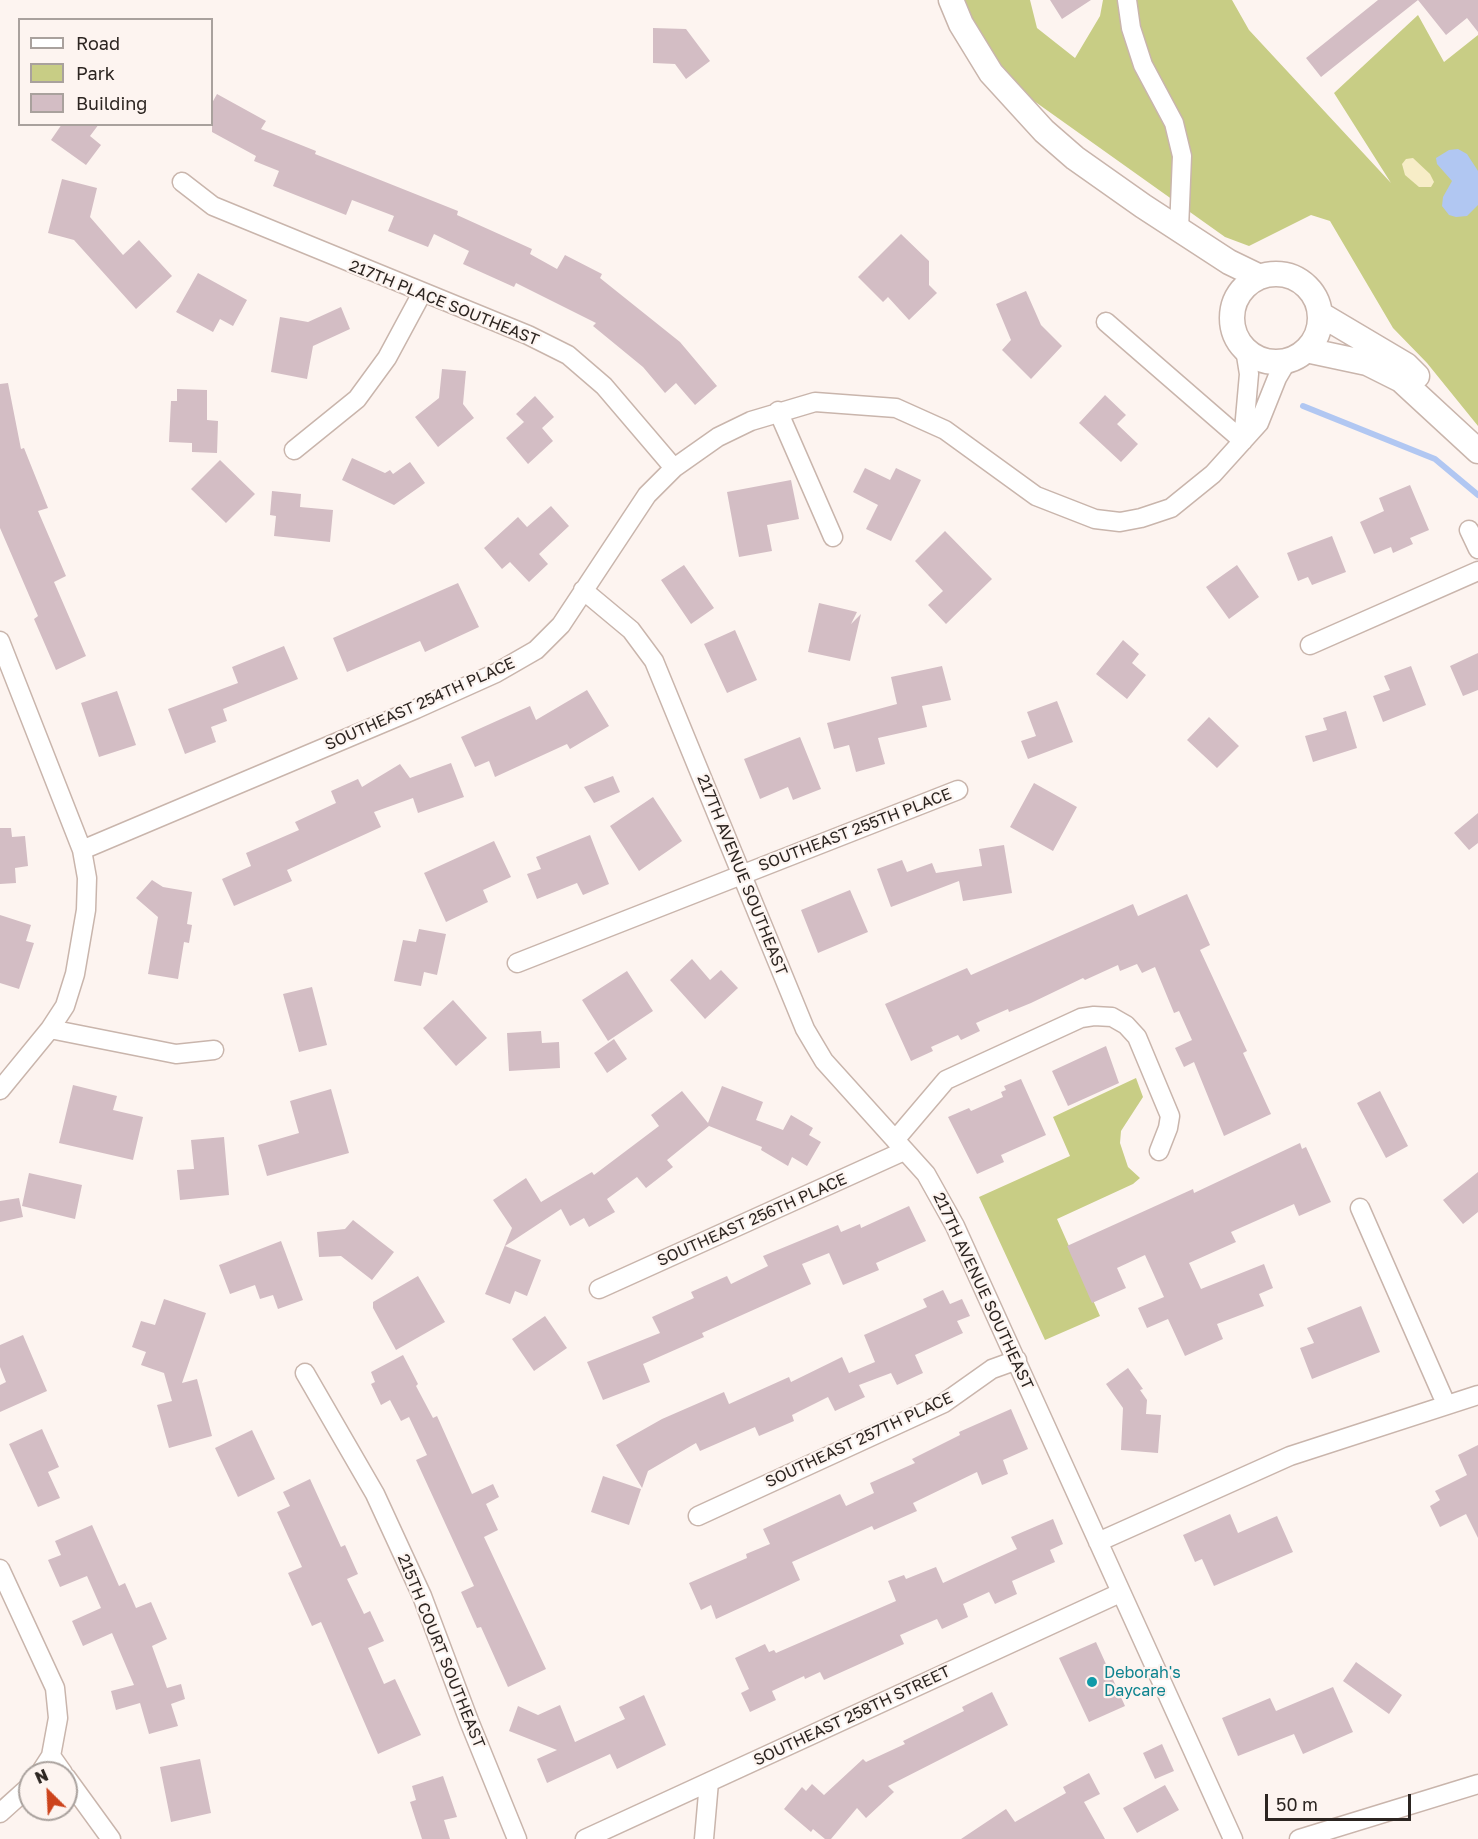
<!DOCTYPE html>
<html>
<head>
<meta charset="utf-8">
<style>
  body { margin:0 }
  #map { position:relative; width:1478px; height:1839px; overflow:hidden; background:#fdf4f0; font-family:"Golos Text",sans-serif }
  canvas { display:block }
  .legend { position:absolute; left:18px; top:18px; width:195px; height:108px; box-sizing:border-box; background:#fdf4f0; border:2px solid #a9a19d; margin:0; padding:8px 10px; list-style:none; font-size:18px; color:#2c2521 }
  .legend li { display:flex; align-items:center; gap:12px; height:30px }
  .legend b { width:30px; border:2px solid #a9a19d }
  .north { position:absolute; left:18px; top:1761px; width:60px; height:60px; box-sizing:border-box; background:#fdf4f0; border:2px solid #a9a19d; border-radius:50%; rotate:336deg; font-size:16px; font-weight:700; line-height:24px; text-align:center; color:#2c2521 }
  .north::after { content:''; display:block; margin:auto; width:21px; height:27px; background:#cc431c; clip-path:polygon(50% 0,100% 100%,50% 72%,0 100%) }
  .scale { position:absolute; left:1265px; top:1794px; width:146px; height:27px; box-sizing:border-box; border:3px solid #2c2521; border-top:0; padding-left:8px; font-size:18px; line-height:21px; white-space:nowrap; color:#2c2521; -webkit-text-stroke:4px #fdf4f0; paint-order:stroke }
</style>
</head>
<body>
<div id="map">
<canvas width="1478" height="1839"></canvas>
<ul class="legend">
<li><b style="height:8px;background:#fff"></b>Road</li>
<li><b style="height:16px;background:#c8cd85"></b>Park</li>
<li><b style="height:16px;background:#d3bdc4"></b>Building</li>
</ul>
<div class="north">N</div>
<div class="scale">50 m</div>
</div>
<script>
const ctx = document.querySelector('canvas').getContext('2d');
ctx.lineJoin = 'round';
function paint(path, color) { ctx.fillStyle = color; ctx.fill(path, 'evenodd'); }
const poly = rows => new Path2D(rows.map(r => 'M' + r).join(''));
function stroke(path, color, width, dash) { ctx.strokeStyle = color; ctx.lineWidth = width; ctx.lineCap = dash ? 'butt' : 'round'; ctx.setLineDash(dash || []); ctx.stroke(path); }
function write(font, color, halo, rows, align = 'center') {
  ctx.font = font + ' "Golos Text",sans-serif'; ctx.lineWidth = 4.5; ctx.setLineDash([]); ctx.textBaseline = 'middle'; ctx.strokeStyle = halo; ctx.fillStyle = color; for (const [text, x, y, turn = 0] of rows) {
    ctx.save(); ctx.translate(x, y); ctx.rotate((+turn || 0) * Math.PI / 180); ctx.textAlign = isNaN(turn) ? turn : align; if (halo) ctx.strokeText(text, 0, 0); ctx.fillText(text, 0, 0); ctx.restore();
  }
}
const green = poly([
  [949,0,1030,0,1037,28,1075,58,1100,16,1103,0,1232,0,1249,30,1391,183,1334,93,1418,15,1444,62,1478,35,1478,426,1427,363,1393,328,1330,221,1311,215,1249,246,1225,237,1034,101,994,66],
  [1136,1078,1143,1097,1121,1131,1120,1143,1128,1167,1140,1178,1133,1184,1057,1219,1100,1316,1045,1340,979,1197,1070,1156,1053,1117]
]);
const sand = poly([
  [1413,158,1430,174,1434,182,1431,187,1419,187,1405,175,1402,164,1406,159]
]);
const water = poly([
  [1458,149,1467,154,1478,171,1478,205,1467,216,1456,217,1449,215,1442,206,1443,197,1452,181,1437,164,1436,158,1449,150]
]);
const stream = poly([
  [1303,406,1435,459,1478,495]
]);
const building = poly([
  [1050,0,1091,0,1062,19],
  [1378,0,1478,0,1478,32,1467,18,1446,35,1418,0,1321,77,1306,58],
  [653,28,686,29,710,61,686,79,675,64,653,63],
  [217,94,266,121,261,129,316,151,315,154,458,211,457,215,532,249,530,254,557,269,565,255,602,274,600,278,680,342,717,386,695,405,676,383,665,393,643,367,593,326,596,323,516,283,514,287,463,264,469,251,434,234,428,247,388,231,394,216,352,200,346,215,273,186,279,171,254,161,256,156,212,132,212,103],
  [62,124,99,124,90,136,101,145,86,165,51,140],
  [62,179,97,188,90,217,123,255,139,240,172,276,136,309,74,240,48,233],
  [901,234,929,261,929,285,937,293,909,320,888,297,883,302,858,277],
  [198,273,247,300,233,326,220,319,213,332,176,312],
  [1026,291,1041,325,1062,346,1031,379,1002,350,1011,340,996,304],
  [341,307,350,329,313,346,307,379,271,372,280,317,308,322],
  [442,369,466,371,463,404,474,418,438,447,415,417,439,398],
  [8,383,21,449,24,448,48,508,38,511,66,576,54,582,86,656,56,670,34,619,38,616,0,528,0,384],
  [177,389,207,390,207,420,218,421,217,453,192,452,192,443,169,442,171,401,177,401],
  [1105,395,1126,415,1117,424,1138,444,1121,462,1079,423],
  [535,396,554,417,542,428,553,441,528,464,506,438,524,422,516,414],
  [352,458,385,473,390,470,393,474,410,462,425,483,394,505,342,480],
  [220,460,255,494,226,523,191,489],
  [865,468,890,480,896,468,921,480,891,541,866,529,878,505,853,492],
  [791,480,799,519,767,525,772,551,739,557,727,492],
  [1410,485,1429,530,1410,538,1413,544,1393,553,1391,547,1374,554,1360,522,1384,511,1379,498],
  [272,491,301,494,300,507,333,510,330,542,274,536,276,516,270,515],
  [551,506,569,526,539,554,548,564,529,582,510,562,502,569,484,548,518,517,527,527],
  [945,531,992,579,946,624,928,605,943,591,915,561],
  [1332,536,1346,572,1312,585,1308,577,1298,581,1287,553],
  [684,565,714,608,691,624,661,580],
  [1237,565,1259,597,1229,619,1206,587],
  [458,583,479,627,425,652,420,641,347,672,333,638],
  [819,603,857,612,851,624,861,614,850,661,808,652],
  [735,630,757,680,727,693,704,644],
  [1123,640,1139,654,1132,663,1146,675,1127,699,1096,674],
  [284,646,298,679,223,709,227,721,211,727,216,742,185,754,168,709,238,683,232,667],
  [1478,653,1478,690,1463,696,1450,666],
  [942,666,951,700,922,706,927,727,878,738,885,764,856,772,849,745,834,749,827,723,897,704,891,677],
  [1411,666,1426,705,1383,722,1373,696,1390,690,1384,676],
  [587,690,609,726,570,749,567,744,495,777,489,761,475,767,461,737,530,706,536,720],
  [117,691,136,745,99,757,81,703],
  [1057,701,1073,742,1028,759,1021,741,1036,736,1027,712],
  [1346,711,1357,748,1313,762,1305,736,1327,730,1323,718],
  [1209,717,1239,746,1217,768,1187,740],
  [800,737,821,789,793,800,788,787,760,799,744,759],
  [451,763,464,797,418,813,413,798,374,812,381,827,287,870,292,881,234,906,222,879,251,866,246,853,299,830,295,822,336,803,331,791,358,779,362,787,400,764,410,778],
  [613,776,620,792,594,803,584,787],
  [1034,783,1077,807,1053,851,1010,827],
  [653,797,682,841,639,871,610,826],
  [1478,813,1478,843,1469,850,1454,833],
  [0,828,11,828,12,837,25,836,28,866,15,868,16,883,0,884],
  [590,835,609,884,583,895,577,883,537,899,527,874,541,869,536,857],
  [494,841,511,877,483,890,488,902,446,922,424,873],
  [1004,845,1012,893,963,901,959,881,891,907,877,869,902,860,907,872,932,863,936,873,982,866,979,849],
  [152,880,163,887,192,892,187,924,192,925,189,943,184,942,178,979,148,974,158,917,136,898],
  [850,890,868,932,818,953,801,910],
  [1187,894,1210,945,1200,950,1247,1051,1243,1053,1271,1114,1224,1136,1194,1062,1184,1067,1175,1048,1192,1040,1179,1011,1174,1013,1155,967,1142,973,1137,964,1120,971,1118,965,1085,980,1083,978,1031,1003,1009,1012,1008,1009,976,1023,980,1031,961,1040,958,1035,931,1047,933,1051,911,1061,885,1004,967,968,971,975,1133,904,1138,916],
  [0,915,31,925,26,941,34,943,19,989,0,983],
  [419,929,446,934,437,975,424,972,421,986,394,981,403,940,416,942],
  [692,959,710,980,721,970,738,988,705,1019,670,980],
  [627,971,653,1011,608,1041,582,1000],
  [312,987,327,1045,299,1052,283,994],
  [453,1000,487,1038,456,1066,423,1028],
  [541,1031,542,1043,559,1042,560,1068,509,1071,507,1033],
  [614,1039,627,1059,607,1073,594,1053],
  [1106,1046,1119,1083,1068,1106,1052,1071],
  [1021,1079,1046,1135,1001,1155,1004,1162,977,1174,948,1117,969,1108,971,1111,1003,1097,1001,1092,1006,1090,1004,1086],
  [73,1085,117,1096,113,1110,143,1117,133,1160,59,1143],
  [722,1086,763,1102,756,1120,783,1130,791,1115,813,1128,809,1135,821,1142,807,1166,792,1157,788,1166,761,1150,762,1147,709,1126,667,1160,673,1167,646,1188,637,1177,607,1199,615,1212,589,1227,584,1218,570,1226,561,1209,505,1246,541,1260,527,1296,515,1291,510,1304,485,1294,512,1228,493,1200,526,1178,541,1202,592,1172,594,1175,659,1126,651,1115,682,1091,708,1123],
  [331,1089,349,1153,267,1176,258,1145,299,1133,290,1101],
  [1380,1091,1408,1146,1386,1158,1357,1103],
  [224,1137,229,1195,180,1200,177,1170,194,1169,191,1140],
  [1300,1143,1302,1149,1306,1147,1331,1202,1299,1216,1294,1204,1231,1232,1236,1242,1189,1263,1201,1289,1264,1264,1273,1288,1259,1294,1264,1306,1217,1324,1223,1339,1185,1356,1168,1319,1147,1328,1138,1308,1164,1297,1145,1255,1117,1268,1126,1288,1092,1303,1067,1246,1193,1189,1194,1193],
  [1478,1172,1478,1212,1463,1224,1443,1200],
  [29,1173,82,1185,75,1219,22,1206],
  [19,1198,23,1217,0,1222,0,1201],
  [909,1206,926,1241,876,1263,879,1270,843,1285,829,1253,802,1264,811,1284,702,1333,704,1337,643,1364,650,1382,603,1400,587,1362,660,1333,652,1317,694,1298,691,1292,727,1276,731,1284,768,1266,763,1256,838,1225,841,1232,860,1224,861,1228],
  [353,1220,394,1252,372,1280,341,1256,319,1257,317,1232,345,1229],
  [281,1241,303,1300,278,1309,273,1295,260,1299,255,1285,230,1294,219,1265],
  [418,1276,445,1322,396,1350,373,1308,373,1302],
  [943,1290,950,1304,962,1299,970,1316,957,1321,963,1333,915,1355,923,1373,897,1385,891,1373,859,1385,865,1397,835,1411,828,1397,792,1415,794,1421,759,1436,755,1427,700,1451,696,1443,648,1471,642,1488,616,1445,662,1419,724,1392,729,1404,789,1377,791,1382,842,1357,849,1373,875,1362,864,1335,927,1307,923,1299],
  [164,1299,206,1313,182,1383,197,1379,212,1436,169,1448,157,1405,172,1401,164,1373,141,1365,146,1352,132,1347,141,1321,155,1325],
  [1361,1306,1380,1352,1312,1379,1300,1348,1314,1343,1307,1328],
  [545,1316,567,1348,534,1371,512,1339],
  [23,1335,47,1391,0,1412,0,1385,6,1382,0,1367,0,1345],
  [403,1355,418,1384,416,1386,433,1418,437,1416,472,1494,493,1484,499,1497,486,1504,498,1530,484,1537,546,1669,508,1687,481,1627,477,1628,461,1592,474,1586,416,1460,427,1455,409,1417,401,1421,390,1400,381,1405,371,1384,375,1382,371,1372],
  [1128,1368,1143,1389,1140,1390,1147,1400,1146,1414,1161,1415,1158,1453,1121,1450,1123,1408,1106,1384],
  [1011,1409,1028,1449,1003,1460,1008,1474,982,1485,977,1472,913,1503,917,1511,874,1530,872,1526,792,1562,800,1580,753,1602,716,1619,711,1605,701,1610,689,1583,747,1558,746,1554,770,1544,763,1529,840,1494,846,1506,874,1493,870,1483,915,1463,912,1459,960,1435,959,1432],
  [42,1429,59,1467,48,1472,60,1498,38,1507,9,1444],
  [252,1430,275,1479,238,1497,215,1448],
  [1478,1445,1478,1538,1466,1514,1440,1527,1430,1506,1440,1500,1435,1491,1467,1475,1458,1455],
  [603,1476,641,1489,629,1525,591,1512],
  [310,1479,341,1547,345,1545,358,1574,347,1579,364,1614,370,1611,384,1641,368,1648,384,1684,395,1679,421,1735,378,1754,321,1622,312,1626,288,1573,302,1567,277,1512,290,1506,283,1492],
  [1230,1514,1238,1533,1277,1516,1293,1552,1214,1586,1202,1559,1195,1562,1183,1535],
  [1053,1519,1063,1544,1050,1550,1055,1562,1012,1581,1017,1594,995,1604,989,1592,963,1604,968,1617,942,1629,937,1619,900,1635,904,1644,824,1680,820,1672,805,1679,804,1676,772,1691,776,1700,750,1712,741,1693,749,1689,735,1658,765,1644,769,1652,774,1650,776,1653,896,1601,888,1581,904,1575,906,1579,936,1567,943,1583,1017,1549,1011,1537],
  [92,1525,119,1586,125,1583,136,1608,151,1602,167,1639,152,1646,167,1688,181,1684,185,1699,171,1704,178,1726,149,1734,140,1703,116,1710,111,1691,134,1685,112,1633,83,1646,72,1621,101,1608,87,1576,60,1587,48,1560,61,1555,55,1541],
  [1096,1642,1125,1706,1089,1722,1059,1658],
  [1356,1662,1402,1695,1389,1714,1343,1681],
  [1333,1687,1353,1732,1303,1754,1294,1734,1238,1756,1222,1718,1270,1698,1276,1711],
  [992,1692,1008,1725,888,1786,894,1792,866,1818,857,1808,831,1839,825,1839,813,1829,811,1832,784,1809,802,1787,806,1791,812,1784,824,1795,863,1759,866,1762,905,1744,903,1741,964,1711,962,1707],
  [644,1695,666,1745,617,1769,610,1754,547,1783,537,1759,557,1750,509,1731,518,1706,538,1715,560,1705,575,1742,625,1719,619,1707],
  [1162,1744,1174,1771,1155,1779,1143,1753],
  [200,1759,211,1813,171,1822,160,1767],
  [1089,1773,1100,1794,1084,1802,1105,1839,961,1839,1006,1809,1015,1822,1066,1793,1063,1787],
  [443,1776,457,1817,444,1820,450,1839,422,1839,410,1802,416,1800,412,1786],
  [1165,1785,1179,1810,1137,1833,1123,1808]
]);
const minor = poly([
  [1127,0,1131,28,1143,65,1174,123,1182,156,1179,229],
  [182,182,213,206,528,335,568,355,604,386,674,468],
  [1106,322,1243,441],
  [778,411,833,537],
  [1243,441,1249,374,1245,349],
  [294,450,357,399,387,358,422,293],
  [1469,530,1478,549],
  [583,590,631,630,654,661,805,1029,824,1061,926,1174,955,1226,1233,1839],
  [0,641,82,850,87,878,86,910,75,974,65,1006,50,1029,0,1090],
  [1310,645,1478,571],
  [82,850,416,709,496,673,536,650,561,625,647,495,674,468,718,437,751,421,815,402,896,408,945,430,1036,496,1095,519,1120,522,1141,518,1171,508,1213,474,1259,423,1277,378,1287,361],
  [517,963,958,790],
  [50,1029,176,1054,214,1050],
  [895,1140,946,1080,1081,1018,1094,1016,1112,1017,1126,1025,1137,1037,1170,1116,1168,1128,1159,1151],
  [1360,1208,1446,1404],
  [599,1289,904,1151],
  [305,1373,375,1494,422,1596,469,1721,517,1839],
  [698,1516,944,1403,992,1369,1017,1360],
  [1098,1542,1290,1456,1478,1395],
  [0,1569,55,1688,58,1718,51,1756,63,1773],
  [40,1773,51,1756],
  [66,1777,111,1839],
  [0,1813,30,1786],
  [585,1839,1120,1593],
  [704,1839,709,1782],
  [1299,1839,1478,1784]
]);
const tertiary = poly([
  [951,0,961,24,991,73,1044,131,1075,158,1143,206,1229,262,1260,277],
  '1232 318a44 44 0 1 1 88 0a44 44 0 1 1-88 0Z',
  [1320,314,1406,365,1417,376],
  [1306,350,1367,363,1401,380,1478,451]
]);
const markers = [
  [1092,1682,6,"#0f9aa8"]
];
const streetNames = [
  ["217TH PLACE SOUTHEAST",444,303,22],
  ["SOUTHEAST 254TH PLACE",420,704,-24],
  ["SOUTHEAST 255TH PLACE",855,830,-21],
  ["217TH AVENUE SOUTHEAST",742,875,68],
  ["SOUTHEAST 256TH PLACE",752,1220,-24],
  ["217TH AVENUE SOUTHEAST",983,1291,65],
  ["SOUTHEAST 257TH PLACE",859,1440,-25],
  ["215TH COURT SOUTHEAST",441,1651,68],
  ["SOUTHEAST 258TH STREET",852,1716,-25]
];
const cultureNames = [
  ["Deborah's",1104,1673],
  ["Daycare",1104,1691]
];
paint(green, '#c8cd85');
paint(sand, '#f7edc7');
paint(water, '#b1c7f2');
stroke(stream, '#b1c7f2', 6);
paint(building, '#d3bdc4');
stroke(minor, '#c9b5ac', 21);
stroke(tertiary, '#c9b5ac', 27);
stroke(minor, '#fff', 18);
stroke(tertiary, '#fff', 24);
for (const [x, y, r, color] of markers) { const dot = new Path2D(); dot.arc(x, y, r, 0, 2 * Math.PI); ctx.fillStyle = color; ctx.fill(dot); stroke(dot, '#fdf4f0', 2); }
write('16px', '#2c2521', '#fdf4f0', streetNames);
write('16px', '#0d838f', '#fdf4f0', cultureNames, 'left');
</script>
</body>
</html>
